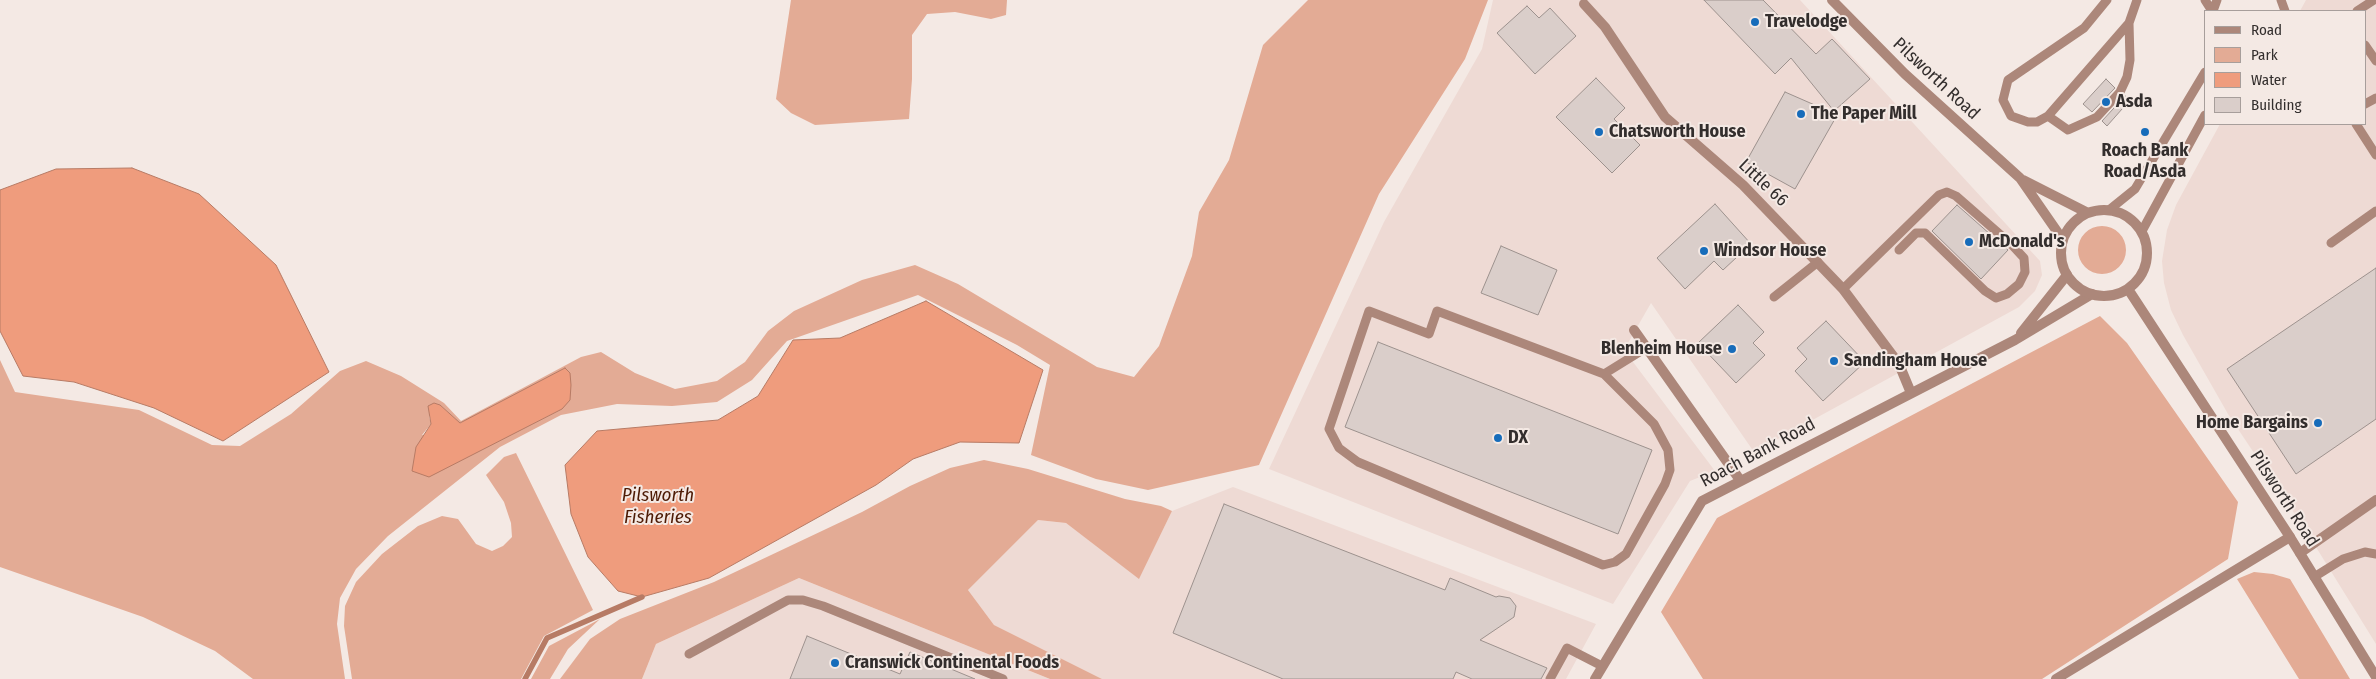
<!DOCTYPE html>
<html>
<head>
<meta charset="utf-8">
<style>
  body { margin:0 }
  #map { position:relative; width:2376px; height:679px; overflow:hidden; background:#f4e9e4; font-family:"Fira Sans Condensed",sans-serif }
  canvas { display:block }
  .legend { position:absolute; left:2204px; top:10px; width:162px; height:115px; box-sizing:border-box; background:#f4e9e4; border:1px solid #a79e9b; margin:0; padding:6px 9px; list-style:none; font-size:15px; color:#332e2d }
  .legend li { display:flex; align-items:center; gap:10px; height:25px }
  .legend b { width:25px; border:1px solid #a79e9b }
</style>
</head>
<body>
<div id="map">
<canvas width="2376" height="679"></canvas>
<ul class="legend">
<li><b style="height:6px;background:#ac877a"></b>Road</li>
<li><b style="height:14px;background:#e3ab95"></b>Park</li>
<li><b style="height:14px;background:#ef9c7d"></b>Water</li>
<li><b style="height:14px;background:#daceca"></b>Building</li>
</ul>
</div>
<script>
const ctx = document.querySelector('canvas').getContext('2d');
ctx.lineJoin = 'round';
function paint(path, color) { ctx.fillStyle = color; ctx.fill(path, 'evenodd'); }
const poly = rows => new Path2D(rows.map(r => 'M' + r).join(''));
function stroke(path, color, width, dash) { ctx.strokeStyle = color; ctx.lineWidth = width; ctx.lineCap = dash ? 'butt' : 'round'; ctx.setLineDash(dash || []); ctx.stroke(path); }
function write(font, color, halo, rows, align = 'center') {
  ctx.font = font + ' "Fira Sans Condensed",sans-serif'; ctx.lineWidth = 4; ctx.setLineDash([]); ctx.textBaseline = 'middle'; ctx.strokeStyle = halo; ctx.fillStyle = color; for (const [text, x, y, turn = 0] of rows) {
    ctx.save(); ctx.translate(x, y); ctx.rotate((+turn || 0) * Math.PI / 180); ctx.textAlign = isNaN(turn) ? turn : align; if (halo) ctx.strokeText(text, 0, 0); ctx.fillText(text, 0, 0); ctx.restore();
  }
}
const built = poly([
  [1493,0,1800,0,2040,261,2042,275,2035,291,2019,307,1754,452,1651,303,1624,350,1715,471,1690,481,1613,604,1269,469,1384,222,1482,49],
  [2306,0,2376,0,2376,644,2306,531,2228,414,2183,335,2171,310,2164,283,2162,261,2167,230,2176,205,2220,124,2365,124,2365,11,2300,11],
  [1233,487,1596,624,1566,679,1102,679,994,625,968,590,1038,520,1066,523,1139,578,1172,511],
  [799,578,1050,679,642,679,656,644]
]);
const green = poly([
  [791,0,1007,0,1006,15,991,19,955,12,927,14,912,35,912,79,909,119,815,125,791,113,776,99],
  [1308,0,1488,0,1465,59,1379,194,1259,465,1148,490,1096,479,1031,455,1050,365,1017,345,918,295,787,341,752,380,717,402,672,406,617,404,561,415,500,447,388,536,356,569,340,598,337,624,345,679,253,679,215,651,143,617,0,567,0,360,15,392,139,410,212,445,240,446,291,414,340,371,366,361,401,376,444,403,461,421,581,357,601,352,635,373,675,389,717,381,745,362,768,331,794,311,862,280,915,265,958,284,1097,367,1134,377,1159,346,1192,256,1199,212,1229,160,1263,45],
  [440,405,459,423,561,409,532,424,422,435,431,424,429,416],
  '2078 250a24 24 0 1 1 48 0a24 24 0 1 1-48 0Z',
  [2100,316,2127,343,2238,502,2228,559,2042,679,1703,679,1661,612,1717,518],
  [516,453,593,610,544,636,521,679,352,679,344,626,345,606,356,582,382,554,418,526,442,516,458,519,476,544,492,551,503,546,512,537,511,523,504,502,486,475,504,457],
  [984,460,1028,469,1125,499,1161,506,1172,511,1139,579,1066,523,1038,520,968,590,994,625,1102,679,1050,679,799,578,656,644,642,679,560,679,590,639,620,619,714,582,862,512,910,486,950,468],
  [2254,572,2273,574,2290,579,2350,679,2299,679,2237,579],
  [600,619,568,649,550,679,531,679,549,646]
]);
const water = poly([
  [132,168,199,194,276,265,329,372,223,441,154,408,74,382,23,376,0,331,0,190,56,169,132,168],
  [926,301,1043,370,1019,443,960,442,913,459,876,485,709,578,642,597,618,591,588,557,571,514,565,465,597,431,718,420,758,396,793,340,840,338,926,301],
  [565,368,570,373,571,385,570,400,562,409,429,477,412,471,416,447,431,424,428,406,434,403,440,405,460,423,565,368]
]);
const stream = poly([
  [525,679,547,638,642,597]
]);
const building = poly([
  [1704,0,1763,0,1816,54,1832,39,1870,79,1834,111,1791,58,1775,74,1704,0],
  [1527,6,1539,18,1550,8,1576,36,1535,74,1497,33,1527,6],
  [1596,78,1625,108,1614,119,1640,145,1612,173,1556,117,1596,78],
  [2106,79,2115,88,2092,112,2083,104,2106,79],
  [1785,92,1833,113,1830,115,1836,117,1795,189,1746,162,1785,92],
  [2125,96,2130,100,2107,126,2102,121,2125,96],
  [1715,204,1751,244,1723,270,1714,261,1685,289,1657,258,1715,204],
  [1957,205,2008,250,1981,279,1932,231,1957,205],
  [1501,246,1557,270,1538,315,1481,293,1501,246],
  [2376,268,2376,419,2296,474,2227,369,2376,268],
  [1738,305,1764,332,1753,343,1765,355,1736,383,1698,343,1738,305],
  [1826,321,1865,362,1823,401,1795,371,1807,359,1797,348,1826,321],
  [1378,342,1652,450,1618,534,1345,427,1378,342],
  [1224,504,1445,590,1450,578,1496,597,1499,596,1510,598,1516,606,1514,617,1480,640,1547,668,1541,679,1472,679,1456,672,1453,679,1283,679,1173,633,1224,504],
  [807,636,900,674,910,652,975,679,790,679,807,636]
]);
const service = poly([
  [2107,0,2084,28,2008,80,2003,100,2011,116,2028,122,2037,122,2048,116,2129,23,2137,0],
  [2205,0,2212,11],
  [2281,0,2285,11],
  [2213,11,2217,0],
  [2357,11,2374,0],
  [2365,45,2376,61],
  [2365,104,2376,98],
  [2048,116,2068,130,2097,117,2120,92,2127,77,2130,60,2129,23],
  [2356,124,2376,155],
  [2109,210,2135,189,2205,72],
  [2142,231,2205,115],
  [2331,243,2376,211],
  [1843,289,1939,195,1947,192,1956,196,2012,245,2024,258,2025,272,2019,284,2007,294,1996,298,1985,291,1925,233,1916,233,1899,250],
  [1774,297,1818,262],
  [1604,374,1654,424,1668,450,1670,470,1665,484,1626,554,1615,562,1603,565,1358,462,1339,448,1329,429,1369,311,1429,334,1437,311,1604,374,1646,348],
  [2314,577,2343,559,2365,552,2376,554],
  [689,654,788,600,803,600,823,606,1003,679],
  [1550,679,1567,648,1602,666]
]);
const minor = poly([
  [1584,4,1605,27,1665,117,1743,185,1843,289,1899,364,1911,393],
  [1634,330,1740,480],
  [2021,333,2067,275],
  [2300,553,2376,500],
  [1595,679,1702,501,2015,340,2092,294],
  [2056,679,2290,537]
]);
const tertiary = poly([
  [1832,0,1905,74,2020,178,2063,240],
  [2023,180,2088,213],
  '2061 253a43 43 0 1 1 86 0a43 43 0 1 1-86 0Z',
  [2128,289,2290,537,2376,677]
]);
const markers = [
  [1755,22,5,"#166cba"],
  [2106,102,5,"#166cba"],
  [1801,114,5,"#166cba"],
  [1599,132,5,"#166cba"],
  [2145,132,5,"#166cba"],
  [1969,242,5,"#166cba"],
  [1704,251,5,"#166cba"],
  [1732,349,5,"#166cba"],
  [1834,361,5,"#166cba"],
  [2318,423,5,"#166cba"],
  [1498,438,5,"#166cba"],
  [835,663,5,"#166cba"]
];
const poiNames = [
  ["Travelodge",1765,22],
  ["Asda",2116,102],
  ["The Paper Mill",1811,114],
  ["Chatsworth House",1609,132],
  ["Roach Bank",2145,151,"center"],
  ["Road/Asda",2145,172,"center"],
  ["McDonald's",1979,242],
  ["Windsor House",1714,251],
  ["Blenheim House",1722,349,"right"],
  ["Sandingham House",1844,361],
  ["Home Bargains",2308,423,"right"],
  ["DX",1508,438],
  ["Cranswick Continental Foods",845,663]
];
const streetNames = [
  ["Pilsworth Road",1936,79,43],
  ["Little 66",1763,183,43],
  ["Roach Bank Road",1758,453,-28],
  ["Pilsworth Road",2284,499,57]
];
const waterNames = [
  ["Pilsworth",658,496],
  ["Fisheries",658,518]
];
paint(built, '#eedad4');
paint(green, '#e3ab95');
paint(water, '#ef9c7d');
stroke(water, '#b77b65', 1);
stroke(stream, '#b77b65', 5.5);
paint(building, '#daceca');
stroke(building, '#9d928e', 1);
stroke(service, '#ac877a', 9);
stroke(minor, '#ac877a', 10);
stroke(tertiary, '#ac877a', 10);
for (const [x, y, r, color] of markers) { const dot = new Path2D(); dot.arc(x, y, r, 0, 2 * Math.PI); ctx.fillStyle = color; ctx.fill(dot); stroke(dot, '#f4e9e4', 2); }
write('bold 18px', '#332e2d', '#f4e9e4', poiNames, 'left');
write('18px', '#332e2d', '#f4e9e4', streetNames);
write('italic 19px', '#4e1b05', '#f4e9e4', waterNames);
</script>
</body>
</html>
